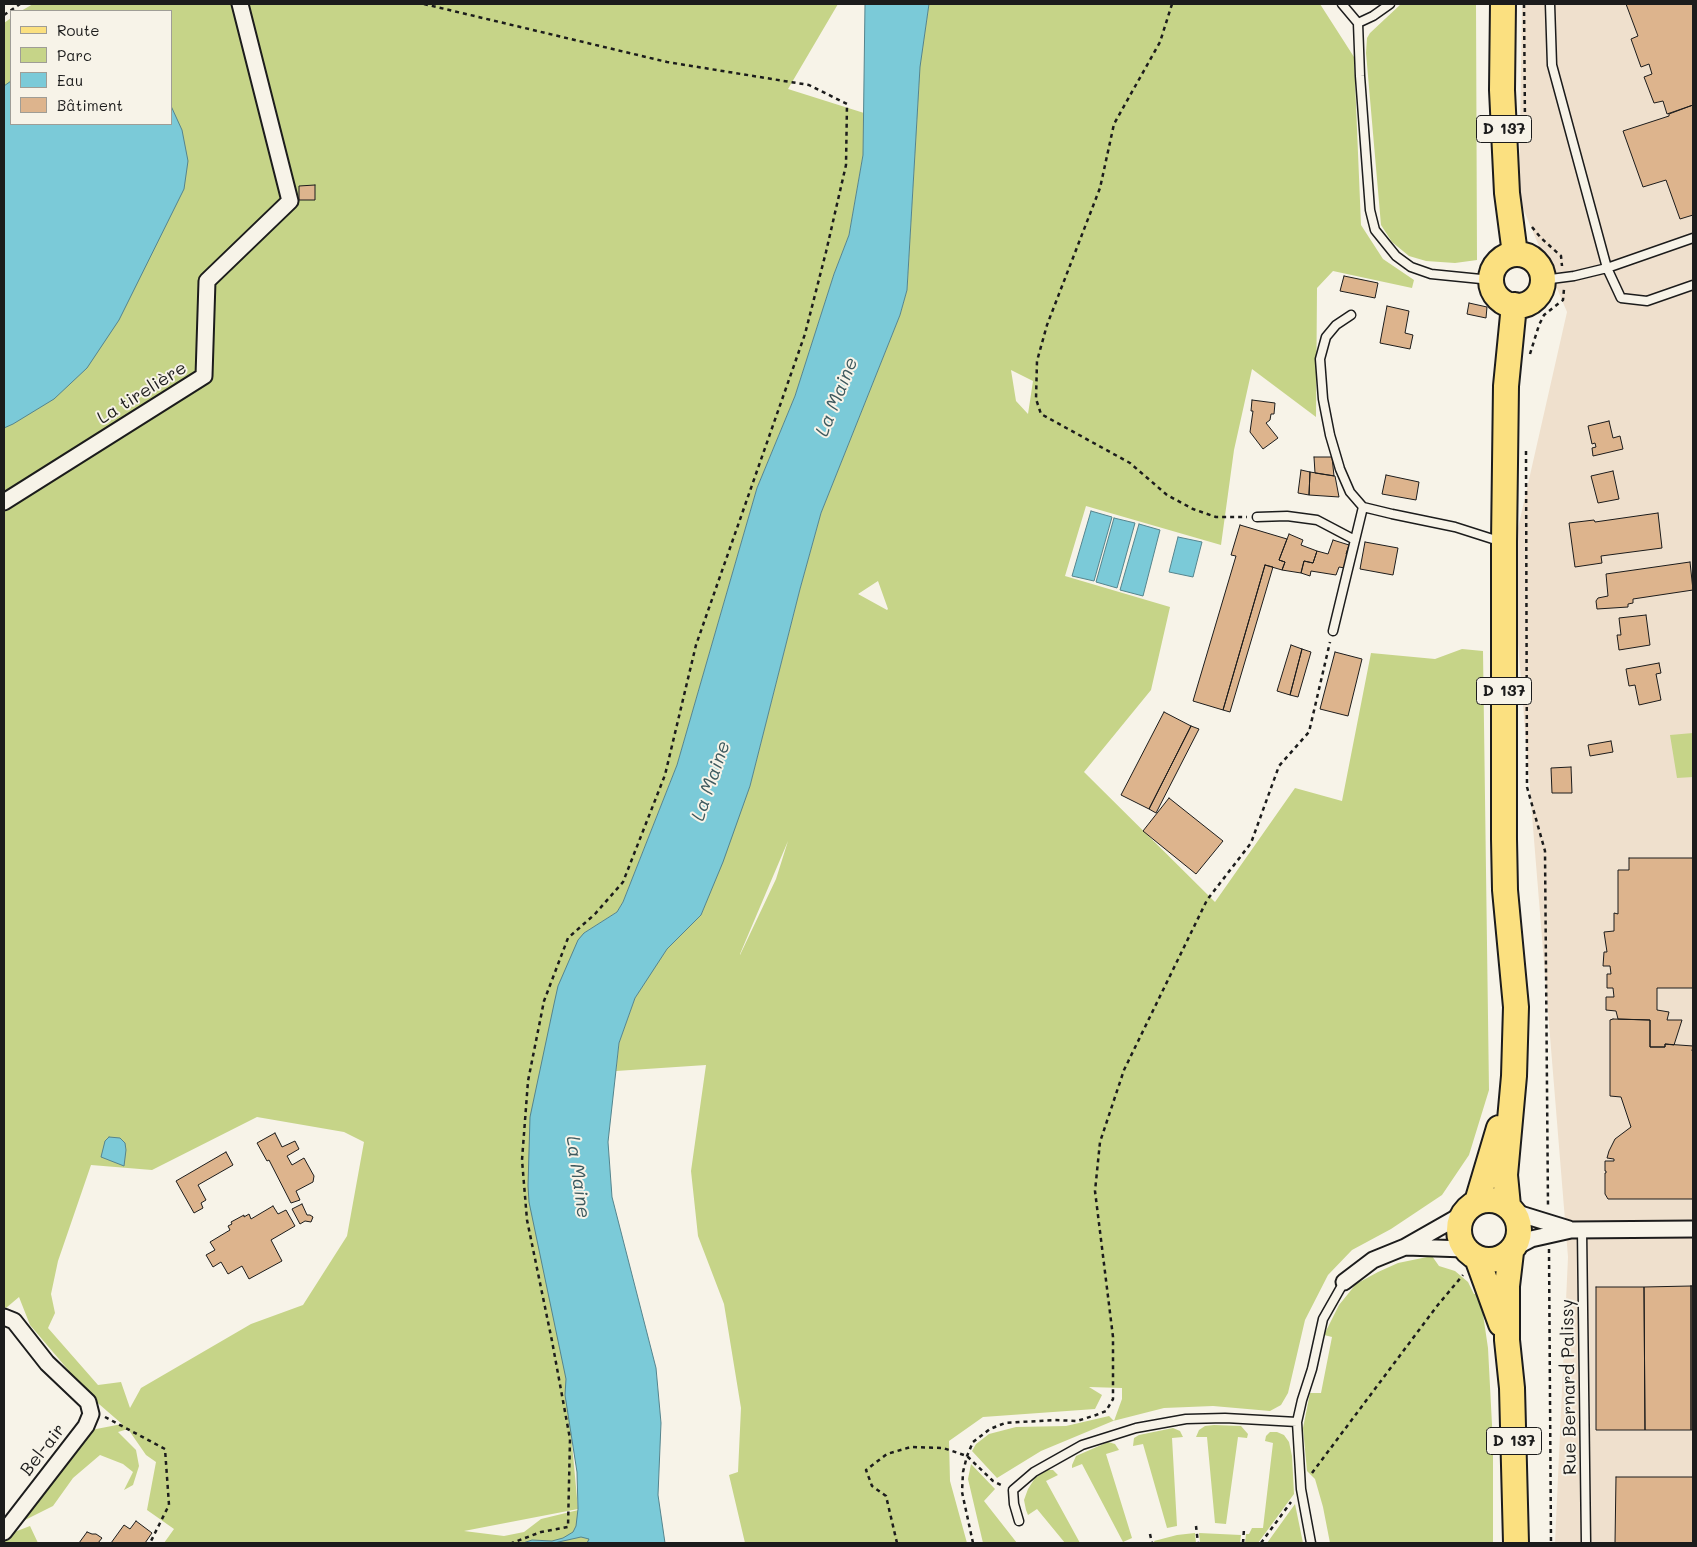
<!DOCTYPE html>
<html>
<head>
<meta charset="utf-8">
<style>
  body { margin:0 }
  #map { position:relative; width:1697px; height:1547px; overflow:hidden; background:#f7f3e8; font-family:Mali,sans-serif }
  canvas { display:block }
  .frame { position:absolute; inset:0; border:5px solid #1c1c1c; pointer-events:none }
  .legend { position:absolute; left:10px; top:10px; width:162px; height:115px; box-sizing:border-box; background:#f7f3e8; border:1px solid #9f9d96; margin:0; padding:6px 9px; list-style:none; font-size:15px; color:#1c1c1c }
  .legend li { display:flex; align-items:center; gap:10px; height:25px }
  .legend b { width:25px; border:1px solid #9f9d96 }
</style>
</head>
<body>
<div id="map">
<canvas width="1697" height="1547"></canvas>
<div class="frame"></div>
<ul class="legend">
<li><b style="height:6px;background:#fbe080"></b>Route</li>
<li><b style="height:14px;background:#c6d488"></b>Parc</li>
<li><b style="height:14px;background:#7bcad8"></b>Eau</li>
<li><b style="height:14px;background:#ddb48d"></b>Bâtiment</li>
</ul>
</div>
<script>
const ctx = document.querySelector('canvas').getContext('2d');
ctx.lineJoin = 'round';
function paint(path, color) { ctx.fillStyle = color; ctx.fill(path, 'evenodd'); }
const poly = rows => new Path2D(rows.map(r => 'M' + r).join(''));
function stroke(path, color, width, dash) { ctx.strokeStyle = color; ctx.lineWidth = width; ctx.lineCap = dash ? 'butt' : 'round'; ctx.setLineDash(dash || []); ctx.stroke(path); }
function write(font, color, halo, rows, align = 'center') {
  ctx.font = font + ' Mali,sans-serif'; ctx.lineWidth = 4; ctx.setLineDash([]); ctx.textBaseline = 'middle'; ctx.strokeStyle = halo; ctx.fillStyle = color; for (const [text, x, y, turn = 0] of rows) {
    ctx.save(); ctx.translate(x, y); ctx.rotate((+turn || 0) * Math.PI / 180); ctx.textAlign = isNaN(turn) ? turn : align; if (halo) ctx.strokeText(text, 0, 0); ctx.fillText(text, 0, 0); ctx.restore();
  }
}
const built = poly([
  [1522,4,1693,4,1693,1543,1555,1543,1568,1257,1518,643,1518,528,1567,312,1519,199]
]);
const green = poly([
  [33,4,838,4,788,89,864,113,863,155,849,235,834,274,795,396,757,488,677,765,623,902,617,912,584,933,566,1379,578,1509,464,1531,504,1536,524,1532,541,1519,595,1506,595,1543,164,1543,174,1529,147,1510,156,1462,146,1455,128,1429,118,1432,136,1450,139,1466,133,1485,124,1490,133,1472,123,1464,100,1455,73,1478,53,1506,21,1522,86,1431,122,1424,92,1398,30,1325,19,1297,6,1308,4,1307,4,23,11,18,11,124,171,124,171,11,21,11],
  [257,1117,344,1132,364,1142,347,1236,303,1305,251,1324,141,1388,130,1408,121,1382,98,1385,48,1328,55,1313,51,1294,58,1261,91,1165,152,1170],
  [929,4,1320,4,1354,57,1361,225,1383,259,1414,280,1412,288,1333,271,1317,288,1316,417,1252,369,1234,450,1221,545,1086,506,1065,576,1170,607,1151,690,1084,772,1215,902,1295,788,1342,801,1371,653,1435,659,1462,649,1483,651,1489,1090,1469,1155,1442,1195,1391,1229,1352,1250,1328,1275,1305,1320,1288,1393,1281,1405,1270,1411,1213,1406,1164,1408,1113,1421,1041,1451,997,1478,972,1451,976,1444,989,1434,1016,1427,1066,1426,1109,1416,1114,1421,1122,1399,1122,1388,1089,1387,1102,1395,1095,1409,983,1417,949,1441,950,1481,967,1543,745,1543,729,1475,738,1472,741,1408,724,1304,698,1236,691,1171,706,1065,616,1071,619,1043,635,998,652,969,667,949,701,915,750,786,800,589,821,513,900,315,907,290,920,63],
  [1011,370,1033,381,1028,414,1016,401],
  [878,581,888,609,887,610,858,594],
  [788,841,776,879,740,955,740,954],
  [1401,4,1476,4,1477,260,1455,263,1426,261,1409,256,1392,242,1381,225,1366,53,1367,38,1370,33],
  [1693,733,1693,777,1677,778,1670,735],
  [1432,1256,1439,1266,1455,1271,1468,1282,1474,1294,1480,1294,1488,1348,1493,1444,1493,1543,1330,1543,1323,1507,1315,1479,1307,1471,1303,1428,1310,1393,1321,1393,1332,1337,1324,1335,1339,1305,1356,1284,1378,1272,1398,1263],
  [1214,1425,1241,1426,1248,1434,1247,1438,1238,1437,1226,1524,1215,1523,1207,1437,1196,1437,1199,1430,1205,1426],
  [1173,1428,1180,1431,1183,1437,1172,1438,1177,1526,1167,1528,1143,1444,1133,1446,1134,1438,1139,1435],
  [1270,1432,1277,1432,1284,1435,1289,1442,1292,1456,1294,1494,1258,1543,1245,1543,1246,1534,1249,1534,1252,1528,1263,1528,1273,1443,1265,1441,1266,1436],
  [1108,1442,1115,1444,1119,1450,1106,1454,1132,1538,1123,1542,1082,1464,1072,1468,1072,1465,1076,1456],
  [971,1464,995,1489,984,1501,1017,1543,983,1543,968,1479],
  [1047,1470,1053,1470,1058,1475,1046,1481,1080,1543,1065,1543,1037,1509,1028,1515,1026,1510,1024,1500,1028,1489,1035,1478],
  [1295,1504,1303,1543,1267,1543],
  [30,1526,38,1543,4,1543,4,1536],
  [1195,1533,1196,1543,1155,1543,1154,1541,1177,1535],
  [1199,1533,1241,1535,1240,1543,1200,1543]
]);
const water = poly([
  [865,4,929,4,920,67,907,290,900,315,821,513,800,589,750,786,723,862,701,915,667,949,635,998,619,1043,608,1142,612,1197,656,1368,661,1423,658,1495,665,1543,587,1543,589,1539,581,1537,554,1543,523,1543,532,1540,552,1541,563,1538,573,1532,576,1526,578,1509,577,1472,565,1395,566,1379,529,1202,528,1186,530,1117,554,1004,558,986,578,940,584,933,617,912,623,902,677,765,757,488,795,396,834,274,849,235,863,155,865,4],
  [11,81,11,124,171,124,171,106,182,130,188,161,184,189,119,320,87,368,54,399,13,424,4,428,4,86,11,81],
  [1091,511,1112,517,1094,581,1072,576,1091,511],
  [1114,518,1135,523,1117,588,1096,582,1114,518],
  [1139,524,1160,530,1143,596,1120,590,1139,524],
  [1178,537,1202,542,1193,577,1169,572,1178,537],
  [109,1137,120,1138,125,1143,126,1150,124,1166,101,1157,105,1141,109,1137]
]);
const building = poly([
  [1626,4,1693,4,1693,105,1667,114,1663,101,1654,103,1644,77,1652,74,1649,64,1641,67,1631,39,1638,36,1626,4],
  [1693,105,1693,215,1680,219,1666,180,1643,187,1623,131,1669,116,1669,114,1693,105],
  [315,185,315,200,299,200,299,186,315,185],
  [1344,276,1378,283,1375,298,1340,291,1344,276],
  [1469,303,1487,307,1486,318,1467,314,1469,303],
  [1387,306,1409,311,1405,333,1413,335,1410,349,1380,343,1387,306],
  [1252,400,1275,403,1274,414,1271,414,1270,420,1266,423,1278,438,1263,449,1250,432,1253,411,1251,411,1252,400],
  [1609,421,1613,438,1620,436,1623,449,1593,456,1592,448,1596,447,1595,443,1592,444,1588,426,1609,421],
  [1314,457,1332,457,1334,476,1315,473,1314,457],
  [1301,470,1310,472,1309,495,1298,493,1301,470],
  [1613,471,1619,499,1598,503,1591,476,1613,471],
  [1310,472,1335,476,1339,497,1309,495,1310,472],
  [1386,475,1419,482,1416,500,1382,494,1386,475],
  [1658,513,1662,548,1601,556,1602,563,1575,567,1569,523,1594,520,1595,522,1658,513],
  [1240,525,1287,539,1279,560,1285,562,1282,570,1265,565,1223,710,1193,701,1236,556,1231,555,1240,525],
  [1289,534,1303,540,1301,545,1317,551,1313,563,1304,561,1301,573,1282,570,1285,562,1279,560,1289,534],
  [1333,540,1349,545,1346,554,1349,554,1345,568,1339,567,1336,575,1311,571,1310,576,1301,573,1304,561,1313,563,1317,551,1328,554,1333,540],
  [1365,542,1398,548,1393,575,1360,569,1365,542],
  [1690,562,1693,590,1633,599,1633,603,1628,604,1628,607,1597,609,1596,601,1598,598,1608,596,1606,574,1690,562],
  [1265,565,1273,567,1230,712,1223,710,1265,565],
  [1646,615,1650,645,1619,650,1617,635,1621,635,1619,618,1646,615],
  [1291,645,1302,649,1290,695,1277,691,1291,645],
  [1302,649,1311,652,1298,697,1290,695,1302,649],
  [1335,652,1362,659,1348,716,1320,709,1335,652],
  [1659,663,1661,673,1656,674,1661,700,1639,705,1635,685,1629,686,1626,669,1659,663],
  [1164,712,1191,726,1149,809,1121,795,1164,712],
  [1191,726,1199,729,1156,813,1149,809,1191,726],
  [1611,741,1613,752,1590,756,1588,745,1611,741],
  [1571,767,1572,793,1552,793,1551,768,1571,767],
  [1169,798,1223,841,1196,874,1143,831,1169,798],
  [1629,858,1693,858,1693,988,1657,988,1657,1010,1669,1012,1667,1020,1682,1020,1674,1045,1665,1044,1665,1047,1650,1047,1650,1020,1618,1019,1616,1011,1606,1010,1606,997,1614,997,1613,988,1607,988,1607,974,1611,974,1610,966,1603,966,1604,952,1607,952,1604,932,1614,931,1614,913,1618,914,1618,870,1629,870,1629,858],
  [1613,1019,1650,1020,1650,1047,1665,1047,1665,1044,1693,1046,1692,1051,1693,1052,1693,1199,1608,1199,1605,1194,1605,1173,1606,1173,1606,1171,1605,1171,1605,1161,1614,1161,1614,1159,1607,1158,1609,1151,1615,1139,1631,1127,1621,1097,1610,1096,1610,1020,1613,1019],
  [275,1133,282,1147,295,1141,299,1149,287,1156,292,1165,304,1158,314,1176,313,1182,296,1191,300,1200,291,1203,269,1160,267,1161,257,1143,275,1133],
  [226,1152,233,1165,198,1185,206,1200,201,1203,203,1208,194,1213,176,1181,226,1152],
  [302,1204,307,1215,310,1215,313,1217,311,1222,305,1221,300,1224,292,1209,302,1204],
  [273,1206,278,1214,286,1210,295,1226,271,1240,282,1261,249,1279,242,1266,228,1274,221,1262,213,1267,206,1255,215,1250,210,1242,230,1230,228,1226,232,1224,231,1222,244,1215,244,1217,249,1214,251,1219,273,1206],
  [1691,1286,1691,1430,1645,1430,1644,1287,1691,1286],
  [1691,1286,1693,1286,1693,1430,1691,1430,1691,1286],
  [1596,1287,1644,1287,1645,1430,1596,1430,1596,1287],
  [1616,1477,1693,1477,1693,1543,1615,1543,1616,1477],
  [136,1521,152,1533,145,1543,111,1543,124,1525,130,1529,136,1521],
  [87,1532,92,1534,96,1534,102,1538,98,1543,79,1543,87,1532]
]);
const path = poly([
  [424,4,667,62,809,85,847,104,846,165,826,252,805,334,696,645,665,775,623,882,595,914,568,938,544,1001,528,1081,522,1160,527,1220,552,1341,570,1439,568,1527,541,1532,512,1543],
  [1172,4,1160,42,1114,124,1100,188,1047,325,1037,361,1036,399,1041,414,1130,463,1167,495,1193,509,1216,517,1247,517],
  [1524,4,1525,125],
  [4,15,20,4],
  [1532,227,1541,238,1561,256,1562,266],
  [1530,354,1539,325,1544,315,1563,300,1564,289],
  [1526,451,1527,787,1545,851,1548,1206],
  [1549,1249,1551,1543],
  [105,1417,165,1449,169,1505,150,1543],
  [1312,1473,1437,1306,1463,1275],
  [1196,1526,1198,1543],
  [1150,1534,1152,1543],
  [897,1543,886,1496,872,1486,866,1470,887,1454,911,1447,943,1448,967,1456,993,1481,1003,1486],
  [973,1543,962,1492,963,1472,967,1456,973,1442,990,1429,1005,1423,1054,1420,1077,1421,1096,1415,1106,1411,1113,1399,1113,1337,1095,1191,1100,1142,1124,1070,1207,900,1251,843,1279,766,1309,732,1330,642],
  [1243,1543,1244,1529],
  [1261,1543,1291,1502]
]);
const service = poly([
  [1342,4,1358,23,1360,76,1370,210,1375,230,1396,256,1411,267,1431,274,1491,280],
  [1550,4,1552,65,1607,268,1621,298,1647,301,1693,285],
  [1358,23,1373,16,1390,4],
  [1543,280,1574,276,1607,268,1693,238],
  [1351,315,1336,325,1326,337,1320,359,1323,399,1330,435,1340,469,1350,492,1363,507,1392,514,1455,527,1502,542],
  [1257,517,1287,516,1317,520,1355,540],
  [1333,631,1363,507],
  [1582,1230,1586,1543],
  [1297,1422,1301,1489,1311,1543],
  [1019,1521,1014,1504,1013,1490,1034,1472,1082,1445,1136,1428,1186,1419,1225,1418,1297,1422,1302,1400,1312,1369,1323,1319,1344,1282]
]);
const minor = poly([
  [4,502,204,376,207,281,290,201,240,4],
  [1514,1212,1569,1229],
  [1406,1247,1465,1249],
  [1514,1248,1531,1239,1571,1230,1693,1229],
  [1344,1282,1373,1260,1405,1247,1463,1214],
  [4,1317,14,1321,47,1363,88,1402,91,1414,86,1426,4,1532]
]);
const primary = poly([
  [1503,4,1502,90,1507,193,1515,254],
  '1491 280a26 26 0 1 1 52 0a26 26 0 1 1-52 0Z',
  '1459 1230a30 30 0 1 1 60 0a30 30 0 1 1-60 0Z',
  [1477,1202,1499,1128],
  [1508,1206,1505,1175,1514,1076,1516,1007,1505,890,1504,839,1504,542,1506,386,1514,305],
  [1511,1252,1507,1286,1507,1340,1512,1388,1516,1543],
  [1477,1258,1501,1324]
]);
const shields = [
  [1504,129,55],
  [1504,691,55],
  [1514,1441,55]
];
const shieldNames = [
  ["D 137",1504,129],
  ["D 137",1504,691],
  ["D 137",1514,1441]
];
const streetNames = [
  ["La tirelière",142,393,-32],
  ["Rue Bernard Palissy",1569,1387,-91],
  ["Bel-air",43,1450,-52]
];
const waterNames = [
  ["La Maine",837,397,-68],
  ["La Maine",711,781,-71],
  ["La Maine",578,1177,82]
];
paint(built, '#efe0cd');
paint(green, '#c6d488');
paint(water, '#7bcad8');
stroke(water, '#55848d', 1);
paint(building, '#ddb48d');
stroke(building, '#1c1c1c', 1);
stroke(service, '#1c1c1c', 11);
stroke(minor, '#1c1c1c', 19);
stroke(primary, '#1c1c1c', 28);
stroke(path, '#1c1c1c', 2.5, [4, 4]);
stroke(service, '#f7f3e8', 8);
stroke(minor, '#f7f3e8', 15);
stroke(primary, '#fbe080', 24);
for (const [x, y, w] of shields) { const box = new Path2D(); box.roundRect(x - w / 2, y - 13.5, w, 27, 4); ctx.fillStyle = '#f7f3e8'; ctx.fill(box); stroke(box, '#1c1c1c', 1); }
write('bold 16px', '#1c1c1c', null, shieldNames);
write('18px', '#1c1c1c', '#f7f3e8', streetNames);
write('italic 19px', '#3d595e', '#f7f3e8', waterNames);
</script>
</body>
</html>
